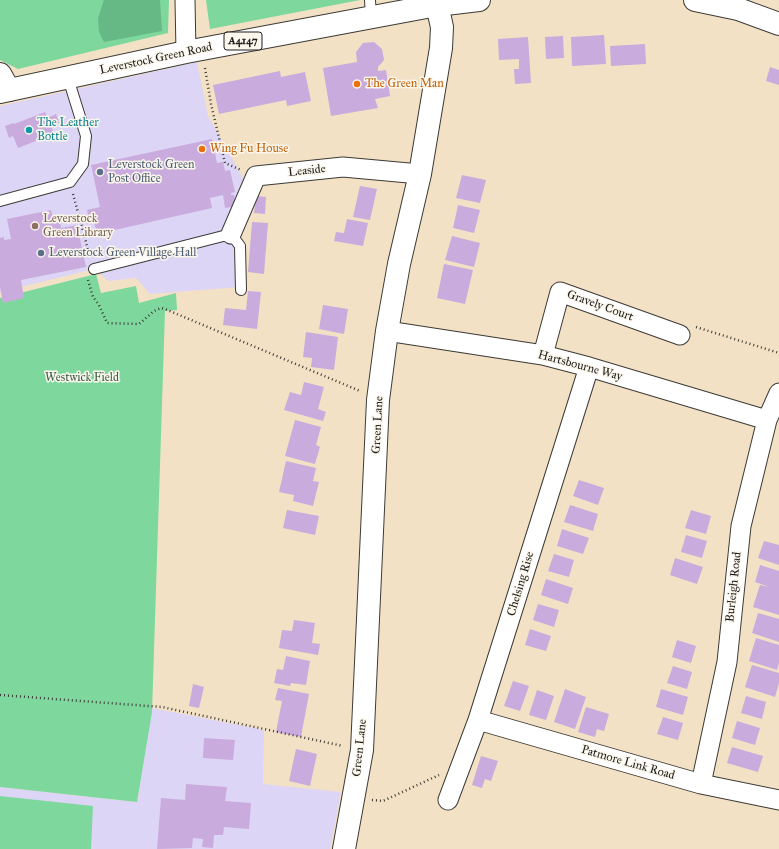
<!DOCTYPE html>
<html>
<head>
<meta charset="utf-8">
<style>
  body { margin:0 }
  canvas { display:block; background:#f3e1c5 }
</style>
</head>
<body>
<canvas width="779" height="849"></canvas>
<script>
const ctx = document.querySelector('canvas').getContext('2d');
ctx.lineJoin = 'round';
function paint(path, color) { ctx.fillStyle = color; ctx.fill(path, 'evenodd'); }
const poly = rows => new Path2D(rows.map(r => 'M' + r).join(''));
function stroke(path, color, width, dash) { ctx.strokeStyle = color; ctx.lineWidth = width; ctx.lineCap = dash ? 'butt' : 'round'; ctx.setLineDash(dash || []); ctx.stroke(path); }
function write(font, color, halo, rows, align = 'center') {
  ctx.font = font + ' "IM FELL Great Primer",serif'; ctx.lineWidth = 3; ctx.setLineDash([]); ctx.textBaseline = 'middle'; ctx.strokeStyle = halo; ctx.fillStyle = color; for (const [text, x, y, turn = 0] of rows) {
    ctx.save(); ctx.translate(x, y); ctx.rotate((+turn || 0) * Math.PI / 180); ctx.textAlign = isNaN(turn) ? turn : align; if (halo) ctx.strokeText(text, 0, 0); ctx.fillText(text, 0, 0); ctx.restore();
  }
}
const built = poly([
  [197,62,208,116,243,178,252,203,233,245,240,287,150,294,136,278,109,281,94,269,0,292,0,106],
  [152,708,264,730,263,784,341,792,330,849,0,849,0,787,137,802]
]);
const green = poly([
  [0,0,169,0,168,33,18,69,0,60],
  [206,0,360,0,210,29],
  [96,274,101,293,136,286,139,303,176,293,177,310,165,311,152,712,137,802,0,787,0,298],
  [0,796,93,806,91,849,0,849]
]);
const forest = poly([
  [104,0,160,0,162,31,104,42,99,32,98,18]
]);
const building = poly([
  [604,35,606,64,572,66,571,37],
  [563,36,564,58,546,59,545,37],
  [528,37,531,83,515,84,514,69,519,69,519,59,499,60,498,39],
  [374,42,382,49,384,60,378,67,378,71,386,70,390,96,375,99,378,108,331,116,323,68,357,62,356,52,363,43],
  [645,44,646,64,611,66,610,46],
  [770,67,779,70,779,85,766,81],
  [280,71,281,77,305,72,311,101,287,106,286,100,219,114,213,85],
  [45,112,48,118,56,114,59,123,51,126,54,134,18,148,13,136,9,138,5,126,13,123,14,124],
  [212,139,217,163,223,162,225,171,230,170,235,192,231,193,231,195,234,195,236,206,225,208,223,195,210,198,212,208,97,234,94,222,90,223,87,210,100,207,91,165],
  [462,175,486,180,480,203,456,198],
  [360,186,377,189,370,220,353,217],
  [256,196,266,197,265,214,254,213],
  [458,205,480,210,474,233,453,228],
  [51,210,54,224,60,222,61,228,77,225,86,267,21,280,24,298,3,303,0,287,0,238,4,237,4,240,11,239,7,219],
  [347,219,368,223,363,246,334,241,336,232,344,233],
  [252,222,268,223,264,274,248,272],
  [452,236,480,243,474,267,445,260],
  [444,264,473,270,465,304,437,298],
  [248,291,261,292,257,329,223,325,225,308,246,310],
  [323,305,348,309,344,334,319,329],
  [306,332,338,337,334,370,311,367,312,358,303,357],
  [304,382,324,387,318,409,326,412,323,421,284,410,290,392,301,395],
  [295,420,321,427,316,445,320,447,315,464,285,456],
  [286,461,316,468,313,481,319,482,313,506,293,501,294,495,279,492],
  [579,480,604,488,598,505,573,496],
  [570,505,598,514,593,531,564,522],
  [287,510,319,516,315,535,283,528],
  [691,510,711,516,706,534,685,528],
  [562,529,589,538,583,554,557,546],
  [686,535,707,541,702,558,681,552],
  [764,541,779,545,779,565,758,558],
  [554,554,574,560,569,577,548,571],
  [675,558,703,567,697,584,670,575],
  [760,565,779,571,779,615,753,607,760,585,769,587,755,582],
  [546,579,573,588,568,604,541,595],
  [538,604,559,610,554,627,533,620],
  [758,613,779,619,779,642,752,633],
  [294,620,315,623,312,643,320,644,318,655,279,648,282,630,292,631],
  [530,629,551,636,546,651,525,645],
  [756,638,779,645,779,663,777,670,749,661],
  [677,640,696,646,691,663,672,657],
  [286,656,310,661,306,685,291,683,290,686,274,683,277,669,283,670],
  [752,665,779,673,779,683,775,697,745,687],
  [673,666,692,672,687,689,667,683],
  [513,681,529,686,520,711,504,706],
  [193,684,204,687,199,708,189,706],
  [278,688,309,694,301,737,276,732,282,701,275,700],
  [565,689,586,697,575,729,554,722],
  [661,689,688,697,683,715,656,707],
  [537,690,554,696,546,720,529,715],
  [746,696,766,702,762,719,741,713],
  [586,707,609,714,604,731,597,729,595,737,578,732],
  [663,717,683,723,678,740,657,734],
  [737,721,760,728,755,745,732,738],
  [204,738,235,740,233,760,203,758],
  [732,747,763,756,758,772,727,763],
  [296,749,317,754,310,786,289,781],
  [481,756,498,761,491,781,485,779,482,788,472,785],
  [186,784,227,787,225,801,251,803,249,829,224,827,223,835,214,835,213,848,202,847,203,839,193,838,192,848,157,849,161,798,185,800]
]);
const path = poly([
  [205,68,211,104,225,163,241,170],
  [73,194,90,257],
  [88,280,93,297,99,305,107,323,139,324,154,311,161,308,165,309,360,391],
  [696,327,779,353],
  [0,695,162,707,343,746],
  [372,800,383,801,439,775]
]);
const service = poly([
  [370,0,371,17],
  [0,201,70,182,83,164,86,136,68,78],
  [94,269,231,234,240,246,241,290]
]);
const minor = poly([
  [185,0,186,52],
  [231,234,256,176,343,167,420,174],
  [387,331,543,355,589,367,767,420],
  [543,355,560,292,680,335],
  [478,720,701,784,779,800],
  [701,784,727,662,741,526,767,420,779,393],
  [448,800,478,720,589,367]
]);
const tertiary = poly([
  [0,74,9,90],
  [344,849,362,750,378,400,387,331,399,264,420,174,441,48,442,27,437,5]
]);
const primary = poly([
  [695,0,738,9,779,24],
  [0,92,186,52,437,5,479,0]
]);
const markers = [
  [357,84,4,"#e8710a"],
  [29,130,4,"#0f9aa8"],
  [202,149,4,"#e8710a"],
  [100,172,4,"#5c6f8a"],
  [35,226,4,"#8d6e63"],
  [41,253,4,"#5c6f8a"]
];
const shields = [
  [243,41,38]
];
const shieldNames = [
  ["A4147",243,41]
];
const streetNames = [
  ["Leverstock Green Road",156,59,-12],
  ["Leaside",307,171,-6],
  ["Gravely Court",600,306,20],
  ["Hartsbourne Way",580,366,15],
  ["Green Lane",378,425,-87],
  ["Chelsing Rise",521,584,-73],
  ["Burleigh Road",734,587,-84],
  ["Green Lane",360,748,-84],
  ["Patmore Link Road",628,763,16]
];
const foodNames = [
  ["The Green Man",365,84],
  ["Wing Fu House",210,149]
];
const cultureNames = [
  ["The Leather",37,123],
  ["Bottle",37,137]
];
const serviceNames = [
  ["Leverstock Green",108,165],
  ["Post Office",108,179],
  ["Leverstock Green Village Hall",49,253]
];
const educationNames = [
  ["Leverstock",43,219],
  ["Green Library",43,233]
];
const parkNames = [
  ["Westwick Field",82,378]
];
paint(built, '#ddd5f6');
paint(green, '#7ed89e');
paint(forest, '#66b885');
paint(building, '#caabdd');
stroke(service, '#3c3a35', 12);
stroke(minor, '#3c3a35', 21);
stroke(tertiary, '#3c3a35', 24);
stroke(primary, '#3c3a35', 24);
stroke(path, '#3c3a35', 2.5, [1, 3]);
stroke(service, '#fff', 10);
stroke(minor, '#fff', 19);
stroke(tertiary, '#fff', 22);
stroke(primary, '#fff', 22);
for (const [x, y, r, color] of markers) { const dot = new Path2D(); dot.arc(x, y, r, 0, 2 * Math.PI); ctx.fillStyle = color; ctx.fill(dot); stroke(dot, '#fbf7ec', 1.5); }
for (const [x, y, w] of shields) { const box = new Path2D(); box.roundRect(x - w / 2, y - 9, w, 18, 3); ctx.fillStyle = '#fbf7ec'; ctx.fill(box); stroke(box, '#1c1c1c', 1); }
write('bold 11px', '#1c1c1c', null, shieldNames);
write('12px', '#1c1c1c', '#fbf7ec', streetNames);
write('12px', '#c56008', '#fbf7ec', foodNames, 'left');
write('12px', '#0d838f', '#fbf7ec', cultureNames, 'left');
write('12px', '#4e5e75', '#fbf7ec', serviceNames, 'left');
write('12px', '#785e54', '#fbf7ec', educationNames, 'left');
write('12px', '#3e5e4a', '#fbf7ec', parkNames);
</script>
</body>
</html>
